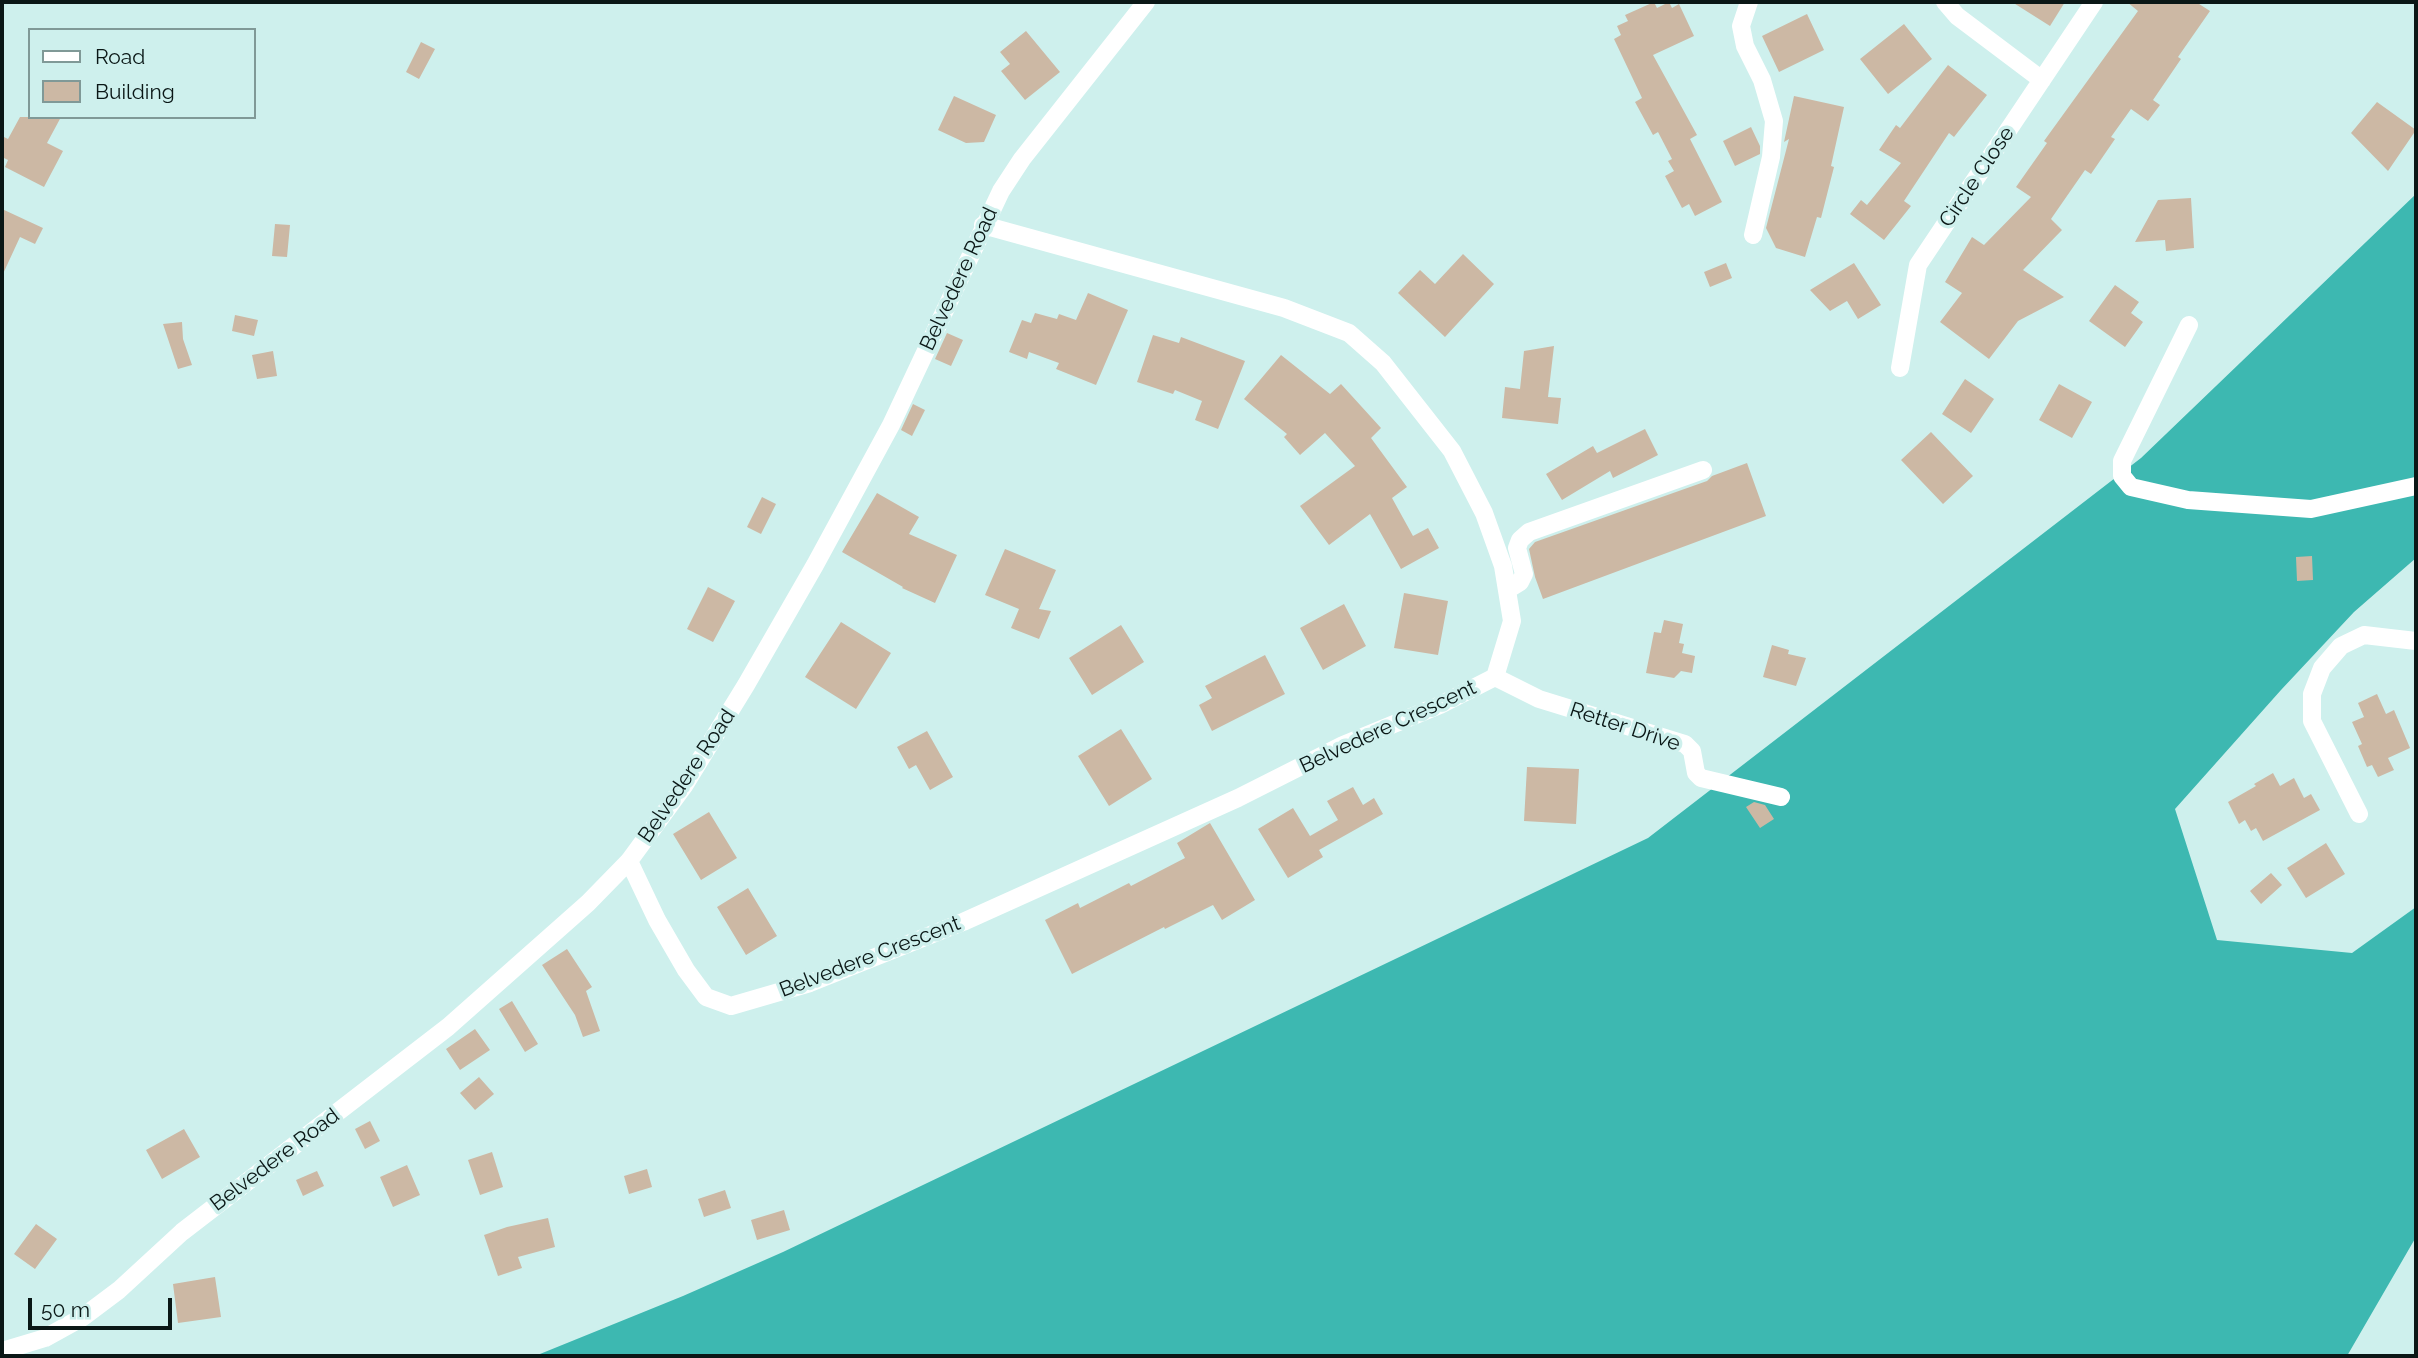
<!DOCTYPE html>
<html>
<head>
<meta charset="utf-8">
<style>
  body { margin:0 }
  #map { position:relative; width:2418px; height:1358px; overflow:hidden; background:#cef0ed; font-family:Raleway,sans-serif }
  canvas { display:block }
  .frame { position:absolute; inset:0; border:4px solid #0a1716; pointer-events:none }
  .legend { position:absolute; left:28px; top:28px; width:228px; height:91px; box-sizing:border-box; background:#cef0ed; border:2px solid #809997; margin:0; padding:9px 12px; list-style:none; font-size:21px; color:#0a1716 }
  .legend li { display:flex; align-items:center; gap:14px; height:35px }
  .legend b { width:35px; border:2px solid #809997 }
  .scale { position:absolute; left:28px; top:1298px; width:144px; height:32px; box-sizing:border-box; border:4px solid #0a1716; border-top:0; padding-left:9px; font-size:21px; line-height:24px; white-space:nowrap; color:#0a1716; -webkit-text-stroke:5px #cef0ed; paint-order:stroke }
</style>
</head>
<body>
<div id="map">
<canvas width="2418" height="1358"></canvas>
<div class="frame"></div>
<ul class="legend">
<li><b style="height:9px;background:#fff"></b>Road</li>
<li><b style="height:19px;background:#ccb8a4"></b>Building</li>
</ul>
<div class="scale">50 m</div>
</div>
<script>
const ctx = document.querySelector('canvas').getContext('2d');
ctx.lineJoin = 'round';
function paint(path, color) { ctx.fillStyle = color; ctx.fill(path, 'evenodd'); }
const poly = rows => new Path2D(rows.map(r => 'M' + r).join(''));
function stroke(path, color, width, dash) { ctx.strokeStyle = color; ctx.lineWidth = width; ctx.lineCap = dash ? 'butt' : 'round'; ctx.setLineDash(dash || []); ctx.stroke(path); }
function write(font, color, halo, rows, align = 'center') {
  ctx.font = font + ' Raleway,sans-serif'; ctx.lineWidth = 7; ctx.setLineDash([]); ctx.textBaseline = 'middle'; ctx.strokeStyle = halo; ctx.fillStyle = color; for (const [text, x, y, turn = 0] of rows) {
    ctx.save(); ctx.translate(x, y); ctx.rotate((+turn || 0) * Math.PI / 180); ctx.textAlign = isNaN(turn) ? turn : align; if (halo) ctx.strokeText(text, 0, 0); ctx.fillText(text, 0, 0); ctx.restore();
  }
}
const forest = poly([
  [2416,194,2416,558,2354,612,2281,690,2175,809,2217,940,2352,953,2416,907,2416,1237,2347,1356,535,1356,683,1296,783,1252,1648,838,2141,458]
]);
const building = poly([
  [1654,2,1657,8,1669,2,1672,8,1679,4,1694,36,1653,55,1697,135,1690,139,1722,202,1695,216,1689,204,1682,208,1665,176,1674,171,1668,161,1672,159,1658,132,1653,135,1635,102,1642,98,1614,39,1621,35,1617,26,1628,21,1625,15],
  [2012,2,2065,2,2050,26],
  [2127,2,2196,2,2210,11,2178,57,2181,59,2153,100,2160,105,2148,121,2131,109,2111,137,2115,139,2091,174,2085,170,2051,219,2062,230,2023,270,2064,297,2018,321,1989,359,1940,322,1962,293,1945,282,1972,237,1984,245,2031,197,2016,187,2047,143,2044,141,2138,11],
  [1807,14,1824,50,1779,72,1762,36],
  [1904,24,1932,59,1888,94,1860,59],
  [1026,31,1060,72,1025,100,1001,71,1010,64,1000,52],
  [421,42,435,49,419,79,406,72],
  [1948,65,1987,95,1954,137,1949,133,1904,201,1911,206,1884,240,1850,214,1861,200,1867,205,1901,163,1879,150,1896,125,1900,128],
  [954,96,996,115,984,142,966,143,938,130],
  [1794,96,1844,107,1831,166,1834,167,1821,218,1817,217,1805,257,1776,248,1766,228,1789,139,1784,142],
  [2377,102,2416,130,2388,171,2351,133],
  [20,117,61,117,47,143,63,151,44,187,5,167,8,160,2,157,2,136,8,139],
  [1751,127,1760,146,1760,154,1735,166,1723,141],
  [2191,198,2194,248,2166,251,2165,240,2135,242,2158,200],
  [2,209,43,228,35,244,20,237,2,276],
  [275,224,290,225,287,257,272,256],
  [1463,254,1494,284,1445,337,1398,293,1420,270,1435,284],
  [1726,263,1732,278,1710,287,1704,272],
  [1854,263,1881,305,1858,319,1847,301,1830,311,1810,290],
  [2115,285,2139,302,2131,313,2143,322,2125,347,2089,321],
  [1088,293,1128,310,1096,385,1056,369,1059,363,1029,352,1027,359,1009,352,1022,320,1031,323,1035,313,1057,319,1059,314,1076,320],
  [235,315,258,320,254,336,232,331],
  [182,322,183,339,192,365,178,369,163,324],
  [947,333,963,340,951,366,935,359],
  [1153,335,1179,343,1181,337,1245,361,1218,429,1195,420,1202,401,1175,390,1173,394,1137,382],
  [1554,346,1548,397,1561,398,1558,424,1502,418,1505,387,1520,389,1524,351],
  [273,351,277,376,257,379,252,355],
  [1281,355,1330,394,1341,384,1381,428,1371,438,1407,487,1392,498,1413,536,1428,528,1439,548,1401,569,1370,514,1329,545,1300,506,1355,466,1325,433,1300,455,1284,437,1287,434,1244,399],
  [1965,379,1994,399,1971,433,1942,414],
  [2059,384,2092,402,2072,438,2039,420],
  [913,404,925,410,912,436,901,430],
  [1645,429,1658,455,1613,478,1610,471,1562,500,1546,474,1593,446,1597,453],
  [1931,432,1973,476,1943,504,1901,460],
  [1747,463,1766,516,1543,599,1535,577,1529,549,1535,542,1707,481,1712,476],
  [877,493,919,517,909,534,957,555,935,603,902,588,903,587,842,552],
  [762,497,776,504,761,534,747,527],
  [1005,549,1056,570,1039,609,1051,611,1039,639,1011,628,1019,609,985,595],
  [2312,556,2313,580,2297,581,2296,557],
  [708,587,735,601,713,642,687,629],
  [1404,593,1448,601,1438,655,1394,648],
  [1344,604,1366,646,1323,670,1300,628],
  [1664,620,1683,624,1679,643,1684,644,1682,653,1695,656,1692,673,1681,671,1674,678,1646,673,1654,632,1661,633],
  [841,622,891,653,856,709,805,677],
  [1121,625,1144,662,1092,695,1069,658],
  [1772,645,1789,650,1788,654,1806,658,1796,686,1763,677],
  [1265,655,1285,694,1212,731,1199,705,1212,698,1205,686],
  [2377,694,2386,714,2394,710,2410,748,2388,758,2394,770,2378,777,2372,765,2367,767,2358,746,2362,744,2352,722,2364,717,2358,703],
  [1121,729,1152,779,1109,806,1078,756],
  [927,731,953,777,930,790,916,765,909,769,897,747],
  [1527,767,1579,769,1576,824,1524,821],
  [2273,773,2280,786,2294,778,2304,798,2311,794,2320,810,2263,841,2256,828,2251,831,2245,820,2239,824,2228,802,2256,786,2254,784],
  [1353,787,1363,805,1374,798,1383,814,1319,850,1323,857,1288,878,1258,829,1293,808,1310,836,1338,820,1327,801],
  [1754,802,1765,805,1774,819,1760,828,1746,807],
  [709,812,737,858,701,880,673,834],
  [1210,823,1255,900,1222,920,1213,905,1165,929,1164,927,1072,974,1045,920,1078,903,1080,908,1129,883,1131,886,1185,858,1177,843],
  [2326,843,2345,874,2306,898,2287,868],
  [2271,873,2282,885,2261,904,2250,891],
  [748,888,777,936,746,955,717,907],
  [567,949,592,987,586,991,600,1031,583,1037,575,1015,542,965],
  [512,1001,538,1044,525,1052,499,1009],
  [475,1029,490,1050,460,1070,446,1049],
  [479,1077,494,1094,475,1110,460,1093],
  [370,1121,380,1141,365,1149,355,1129],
  [184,1129,200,1157,162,1179,146,1150],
  [492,1152,503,1187,480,1195,468,1160],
  [407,1165,420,1195,393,1207,380,1177],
  [647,1169,652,1187,629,1194,624,1176],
  [317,1171,324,1186,303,1196,296,1180],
  [725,1190,731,1208,704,1217,698,1199],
  [784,1210,790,1230,757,1240,751,1220],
  [548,1218,555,1247,518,1257,522,1268,498,1276,484,1235,507,1227],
  [36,1224,57,1239,35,1269,14,1254],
  [215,1277,221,1317,178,1323,173,1284]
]);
const minor = poly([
  [1749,2,1741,26,1745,46,1762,80,1774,121,1771,157,1753,235],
  [1945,2,1957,16,2042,80],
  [2189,325,2122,461,2122,476,2131,487,2188,500,2311,509,2416,486],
  [1900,368,1918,265,2094,2],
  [1507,590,1520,582,1524,574,1517,548,1520,540,1529,532,1703,470],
  [1495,677,1539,699,1685,744,1692,751,1696,773,1701,778,1781,797],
  [2359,814,2312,721,2312,694,2322,668,2341,646,2364,635,2416,641],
  [629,861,657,920,686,970,706,997,731,1006,810,983,963,922,1238,798,1343,745,1440,705,1495,677,1512,621,1503,566,1484,513,1452,451,1383,363,1349,333,1284,308,983,225],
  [2,1351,45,1338,83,1317,119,1290,182,1232,448,1027,588,903,629,861,684,786,746,685,815,565,891,425,1001,191,1022,159,1146,2]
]);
const streetNames = [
  ["Circle Close",1977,177,-56],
  ["Belvedere Road",959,279,-65],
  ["Belvedere Crescent",1388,727,-25],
  ["Retter Drive",1625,727,18],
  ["Belvedere Road",687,776,-56],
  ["Belvedere Crescent",870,957,-21],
  ["Belvedere Road",275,1160,-37]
];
paint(forest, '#3db8b1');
paint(building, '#ccb8a4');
stroke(minor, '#fff', 18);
write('21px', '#0a1716', '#cef0ed', streetNames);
</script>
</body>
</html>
